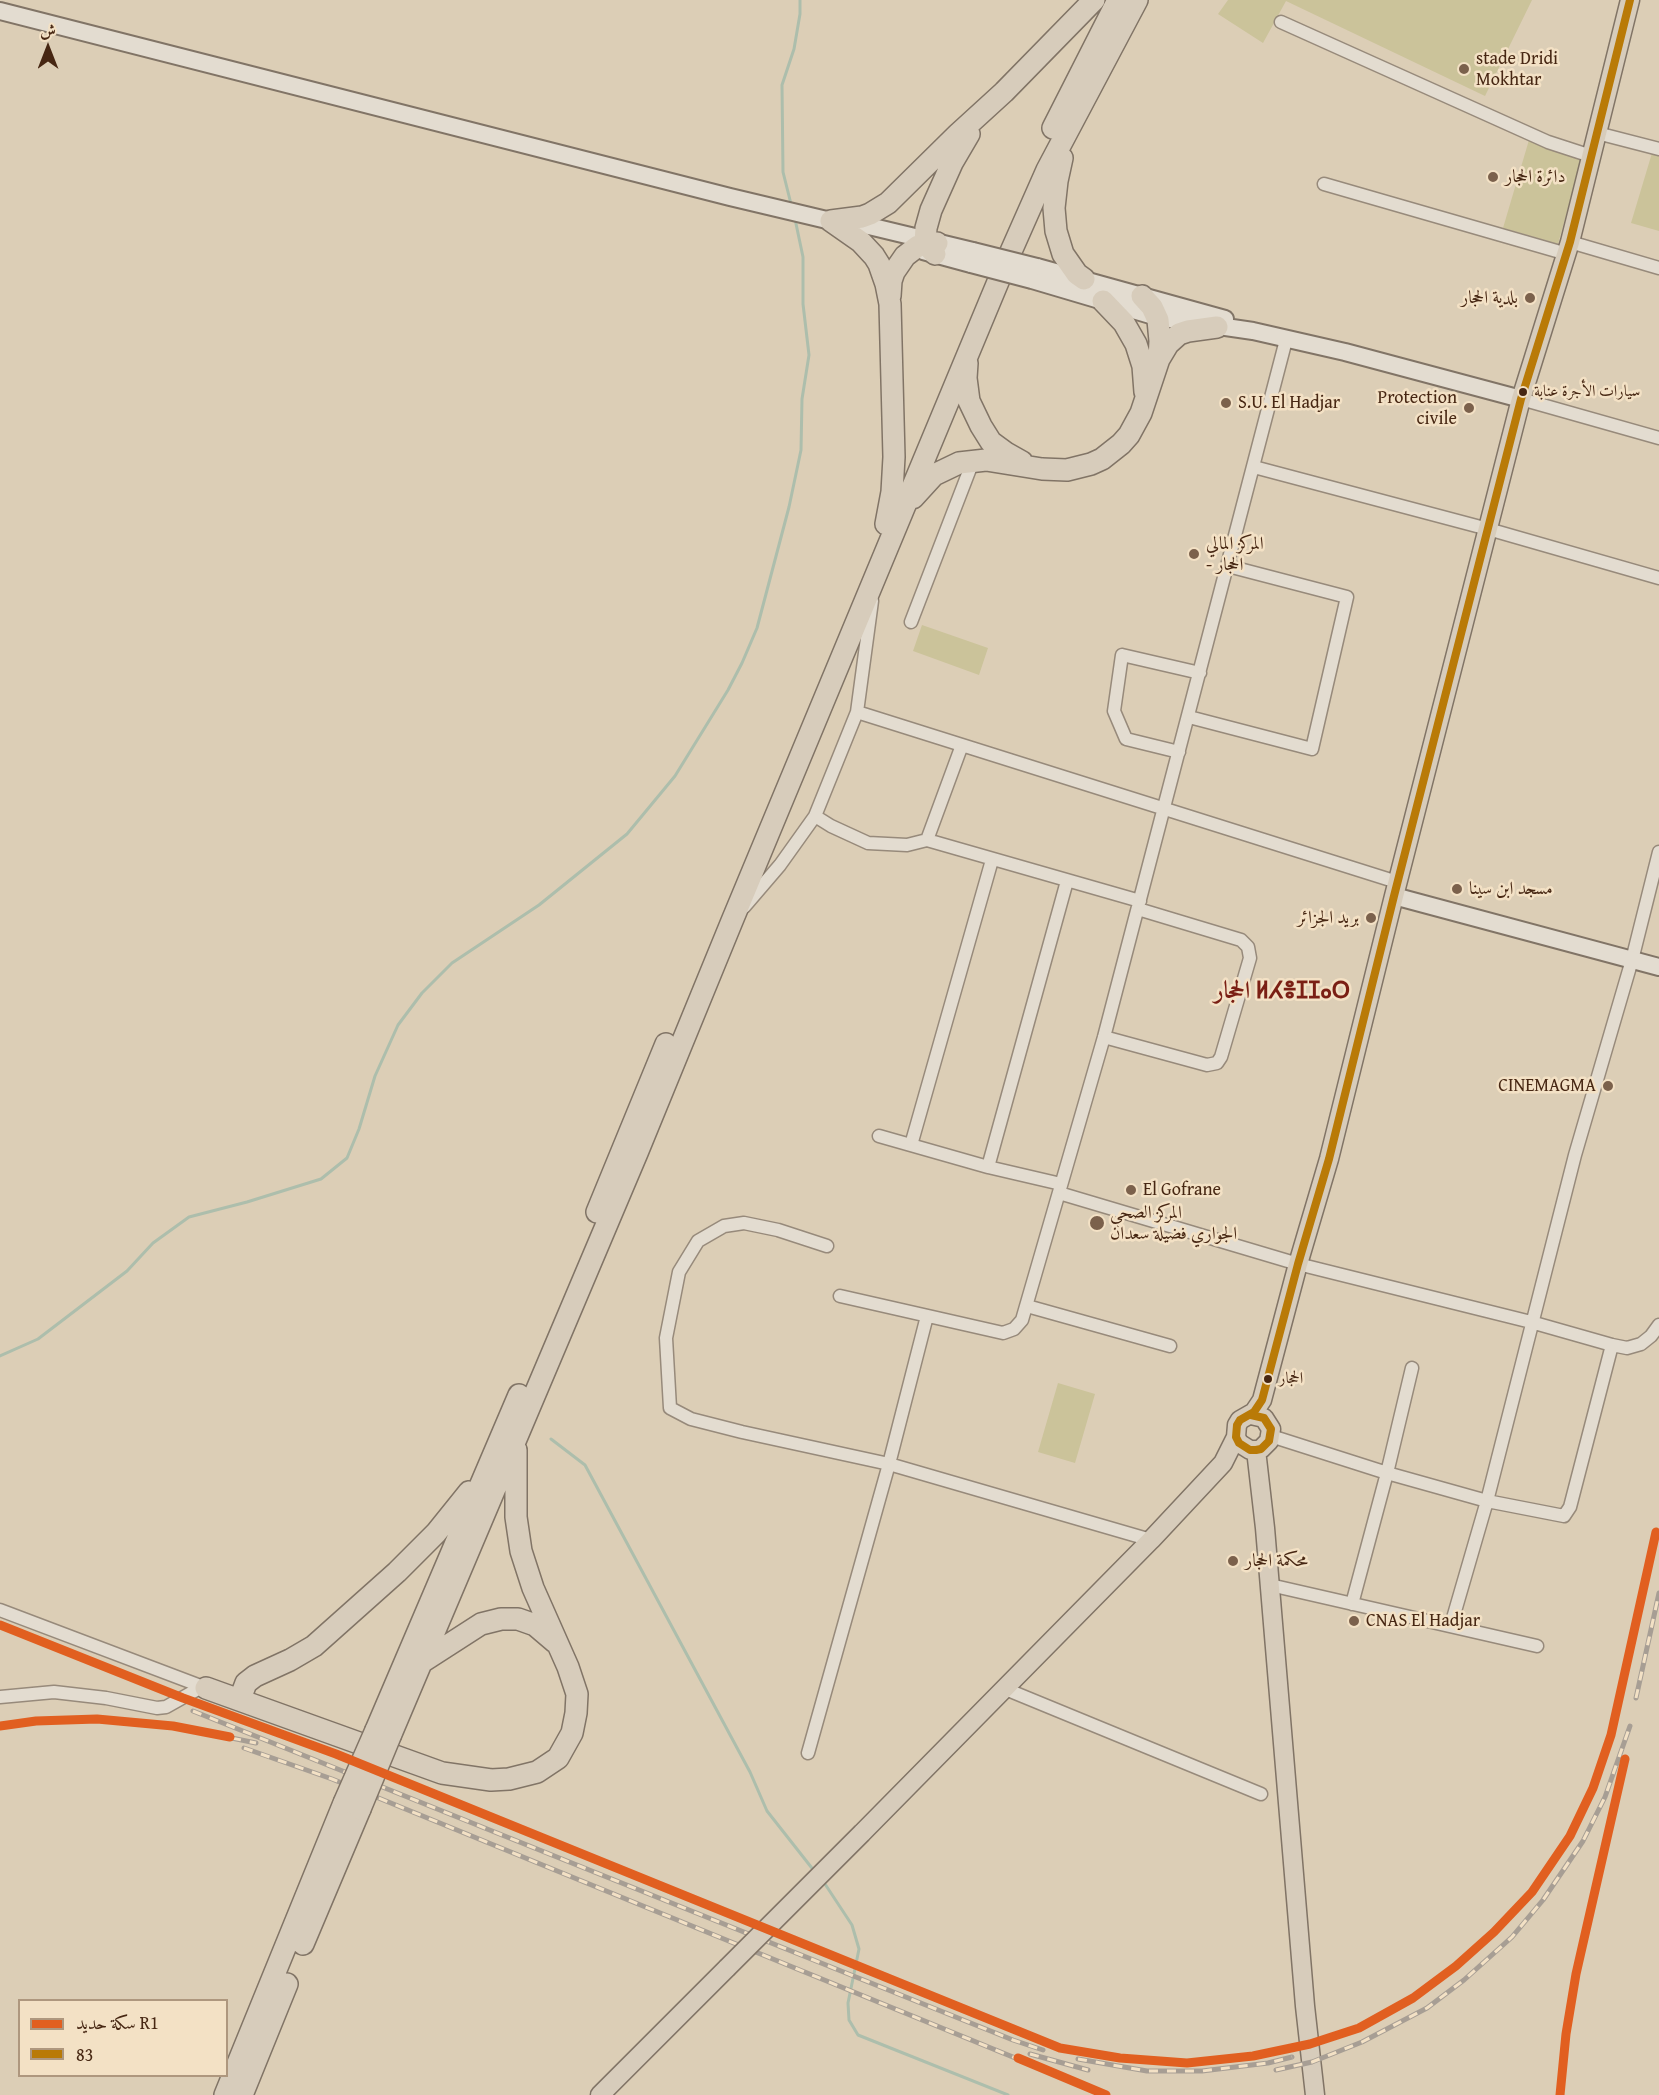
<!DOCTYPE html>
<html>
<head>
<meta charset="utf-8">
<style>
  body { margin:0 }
  #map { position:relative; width:1659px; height:2095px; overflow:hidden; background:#dcceb6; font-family:"Gentium Book Plus",Amiri,serif }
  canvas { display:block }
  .legend { position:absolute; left:18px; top:1999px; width:210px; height:78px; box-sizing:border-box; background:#f3e1c5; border:2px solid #ae977e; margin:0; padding:8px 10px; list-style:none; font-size:18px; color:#472713 }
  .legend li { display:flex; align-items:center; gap:12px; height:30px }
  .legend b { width:30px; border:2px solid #ae977e }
  .north { position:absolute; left:18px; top:18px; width:60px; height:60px; -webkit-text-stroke:4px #f3e1c5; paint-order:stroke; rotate:0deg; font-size:16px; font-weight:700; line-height:24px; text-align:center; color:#472713 }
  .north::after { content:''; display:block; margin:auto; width:21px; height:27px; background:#472713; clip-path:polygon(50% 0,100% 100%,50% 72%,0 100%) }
</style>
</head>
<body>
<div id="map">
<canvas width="1659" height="2095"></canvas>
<ul class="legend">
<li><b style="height:8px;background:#e15f20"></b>سكة حديد R1</li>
<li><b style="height:8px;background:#b97a07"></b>83</li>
</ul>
<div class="north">ش</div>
</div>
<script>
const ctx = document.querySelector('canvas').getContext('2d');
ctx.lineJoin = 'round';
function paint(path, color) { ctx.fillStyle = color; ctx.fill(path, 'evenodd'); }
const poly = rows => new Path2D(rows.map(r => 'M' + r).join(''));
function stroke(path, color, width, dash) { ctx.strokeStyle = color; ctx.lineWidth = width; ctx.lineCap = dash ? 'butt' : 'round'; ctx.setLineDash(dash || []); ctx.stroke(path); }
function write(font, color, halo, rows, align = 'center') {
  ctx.font = font + ' "Gentium Book Plus",Amiri,"Noto Sans Tifinagh",serif'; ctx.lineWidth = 5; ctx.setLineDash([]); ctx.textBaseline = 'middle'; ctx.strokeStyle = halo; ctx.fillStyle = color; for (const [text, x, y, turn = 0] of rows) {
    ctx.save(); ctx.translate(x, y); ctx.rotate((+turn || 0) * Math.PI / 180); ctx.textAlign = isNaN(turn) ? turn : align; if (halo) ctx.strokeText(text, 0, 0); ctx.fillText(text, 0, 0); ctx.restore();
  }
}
const green = poly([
  [1228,0,1532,0,1485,96,1286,1,1263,43,1218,14],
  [1529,140,1581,160,1558,244,1503,228],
  [1652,153,1659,155,1659,231,1631,223],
  [922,625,988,648,979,675,913,651],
  [1058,1383,1095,1394,1075,1463,1038,1452]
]);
const stream = poly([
  [791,204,783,172,782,85,794,49,800,14,800,0],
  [0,1356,38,1339,127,1271,153,1243,189,1217,247,1202,321,1179,347,1158,359,1129,375,1076,398,1025,422,993,452,963,539,905,627,834,675,776,728,690,742,663,757,628,789,507,801,450,802,399,809,355,803,304,803,257,795,219],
  [551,1439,585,1465,750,1772,767,1811,815,1872],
  [823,1881,852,1925,859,1949,848,2003,849,2020,858,2035,1008,2095]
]);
const street = poly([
  [1281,22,1548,142,1591,156],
  [1597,133,1659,149],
  [1324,184,1567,254],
  [1570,242,1659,268],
  [1521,399,1659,438],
  [1254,467,1488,529,1659,578],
  [911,622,973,461],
  [857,712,1397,882],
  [1189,717,1312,749,1347,597,1228,566],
  [1179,752,1126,739,1114,711,1122,655,1200,673],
  [815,816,831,826,868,843,907,845,927,840,1140,901],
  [927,840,962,745],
  [744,907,780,865,815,816,857,712,872,601],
  [1104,1037,1207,1065,1217,1063,1221,1057,1250,958,1248,947,1241,940,1138,909],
  [879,1136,988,1167,1061,1184],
  [911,1145,992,860],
  [988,1167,1067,881],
  [1059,1193,1298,1264,1531,1322,1612,1345,1627,1348,1641,1344,1651,1336,1659,1325],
  [827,1246,778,1230,744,1223,724,1226,698,1241,679,1272,666,1338,670,1408,691,1419,742,1432,889,1464,1151,1540],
  [840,1296,1003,1333,1014,1329,1022,1320,1104,1037,1286,340],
  [1027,1306,1170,1346],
  [1271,1436,1387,1473,1487,1501,1564,1516,1570,1507,1612,1345],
  [1270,1585,1537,1646],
  [1352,1604,1387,1473,1412,1368],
  [0,1610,206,1688],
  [1451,1625,1487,1501,1575,1155,1632,960,1659,852],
  [1003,1688,1261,1794],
  [0,1697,54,1692,106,1698,157,1708,166,1707,198,1689,206,1688],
  [808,1753,889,1464,927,1316]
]);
const secondary = poly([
  [0,11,730,197,831,221,869,226,973,251],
  [923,251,971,264],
  [1037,267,1225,319],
  [1032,280,1157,317,1253,331,1345,352,1521,399],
  [1394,896,1659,967]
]);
const primary = poly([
  [1251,1415,1264,1418,1271,1429,1269,1441,1261,1449,1256,1450,1250,1450,1239,1443,1236,1437,1237,1425,1240,1420,1254,1412,1262,1400,1298,1264,1329,1159,1394,896,1521,399,1570,242,1630,0],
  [1256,1450,1265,1528,1305,2006,1315,2095],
  [862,1833,1151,1540,1223,1463,1236,1437],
  [600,2095,727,1968]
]);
const highway = poly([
  [1053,128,1118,0],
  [1062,158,1057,181,1054,208,1056,231,1063,254,1077,274,1084,279],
  [831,221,862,217,870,214,888,203,958,134,1004,92,1094,0],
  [831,221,861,242,874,256,879,264,886,284,890,304,894,457,892,492,886,524],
  [935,254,925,243,926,228,931,210,952,163,969,134],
  [890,296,891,281,894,272,905,256,918,246,937,243],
  [1103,301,1124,323,1136,344,1143,366,1145,392],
  [1159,359,1168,344,1179,334,1188,331,1217,327],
  [967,363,966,378,969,401,981,426,991,442,1006,453,1022,462],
  [913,498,934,475,959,463,986,460,1042,469,1067,470,1091,464,1102,459,1121,444,1129,435,1141,413,1159,359,1160,341,1158,320,1152,307,1142,296],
  [597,1212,666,1044],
  [422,1662,481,1624,501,1619,518,1619,535,1625,555,1642],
  [206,1688,442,1773,491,1780,509,1779,537,1772,558,1758,572,1733,576,1713,577,1694,568,1667,533,1588,521,1551,516,1517,516,1450],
  [240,1699,246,1683,255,1676,290,1660,314,1646,397,1572,436,1533,469,1492],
  [376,1730,519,1395],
  [391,1734,637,1153,732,921,1005,265,1047,170,1137,0],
  [303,1944,360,1809],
  [225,2095,344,1803],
  [242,2095,287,1984]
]);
const rail = poly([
  [0,1625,183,1698,336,1754,1060,2048,1120,2058,1187,2063,1253,2056,1310,2044,1359,2028,1413,1998,1456,1966,1494,1932,1532,1892,1570,1836,1593,1788,1611,1735,1656,1532],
  [1636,1698,1659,1593],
  [193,1711,1013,2040,1043,2050],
  [0,1726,36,1721,97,1719,173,1726,256,1743],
  [244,1748,332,1779,1106,2095],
  [1030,2054,1088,2070],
  [1078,2059,1147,2071,1202,2071,1268,2063,1292,2057],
  [1276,2070,1312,2062,1362,2042,1427,2008,1464,1980,1512,1937,1543,1900,1583,1841,1605,1797,1630,1726]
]);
const secondaryBridge = poly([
  [973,251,1037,267],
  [971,264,1032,280]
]);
const primaryBridge = poly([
  [727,1968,862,1833]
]);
const highwayBridge = poly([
  [344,1803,376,1730],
  [360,1809,391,1734]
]);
const bus1 = poly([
  [1251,1415,1264,1418,1271,1429,1269,1441,1261,1449,1256,1450,1250,1450,1239,1443,1236,1437,1237,1425,1240,1420,1254,1412,1262,1400,1298,1264,1329,1159,1394,896,1521,399,1570,242,1630,0]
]);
const rail1 = poly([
  [0,1625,183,1698,336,1754,1060,2048,1120,2058,1187,2063,1253,2056,1310,2044,1359,2028,1413,1998,1456,1966,1494,1932,1532,1892,1570,1836,1593,1788,1611,1735,1656,1532],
  [0,1726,36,1721,97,1719,173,1726,230,1737],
  [1018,2058,1106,2095],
  [1560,2095,1566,2034,1576,1974,1625,1759]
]);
const markers = [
  [1464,69,6,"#7b614c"],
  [1493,177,6,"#7b614c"],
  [1530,298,6,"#7b614c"],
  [1523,392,5,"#472713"],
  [1226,403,6,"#7b614c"],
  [1469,408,6,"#7b614c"],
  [1194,554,6,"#7b614c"],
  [1457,889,6,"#7b614c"],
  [1371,918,6,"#7b614c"],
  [1608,1086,6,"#7b614c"],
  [1131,1190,6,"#7b614c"],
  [1097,1223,8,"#7b614c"],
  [1268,1379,5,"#472713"],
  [1233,1561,6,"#7b614c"],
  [1354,1621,6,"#7b614c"]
];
const busNames = [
  ["سيارات الأجرة عنابة",1534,392],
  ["الحجار",1279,1379]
];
const poiNames = [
  ["stade Dridi",1476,59],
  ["Mokhtar",1476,80],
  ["دائرة الحجار",1505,177],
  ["بلدية الحجار",1518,298,"right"],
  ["Protection",1457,398,"right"],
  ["civile",1457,419,"right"],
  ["S.U. El Hadjar",1238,403],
  ["المركز المالي",1206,544],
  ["- الحجار",1206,565],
  ["مسجد ابن سينا",1469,889],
  ["بريد الجزائر",1359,918,"right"],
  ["CINEMAGMA",1596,1086,"right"],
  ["El Gofrane",1143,1190],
  ["المركز الصحي",1110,1213],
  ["الجواري فضيلة سعدان",1110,1234],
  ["محكمة الحجار",1245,1561],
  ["CNAS El Hadjar",1366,1621]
];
const districtNames = [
  ["الحجار ⵍⵃⴻⵊⵊⴰⵔ",1282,992]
];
paint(green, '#cbc39a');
stroke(stream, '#adbeac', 3);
stroke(street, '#978a7b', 15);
stroke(secondary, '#817466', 20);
stroke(primary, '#817466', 21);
stroke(highway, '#817466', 24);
stroke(street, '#e3dcd0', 12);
stroke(secondary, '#e3dcd0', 16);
stroke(primary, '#d7ccbb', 18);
stroke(highway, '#d7ccbb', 21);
stroke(rail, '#a79e94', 5);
stroke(rail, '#f3e1c5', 3, [9]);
stroke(secondaryBridge, '#817466', 20, []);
stroke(primaryBridge, '#817466', 21, []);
stroke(highwayBridge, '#817466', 24, []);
stroke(secondaryBridge, '#e3dcd0', 16);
stroke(primaryBridge, '#d7ccbb', 18);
stroke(highwayBridge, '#d7ccbb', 21);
stroke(bus1, '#b97a07', 8);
stroke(rail1, '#e15f20', 9);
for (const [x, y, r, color] of markers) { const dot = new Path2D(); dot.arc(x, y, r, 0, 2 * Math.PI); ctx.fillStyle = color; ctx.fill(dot); stroke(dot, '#f3e1c5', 2); }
write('16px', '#472713', '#f3e1c5', busNames, 'left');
write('18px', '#472713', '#f3e1c5', poiNames, 'left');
write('bold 24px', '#7a1f14', '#f3e1c5', districtNames);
</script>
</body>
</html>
